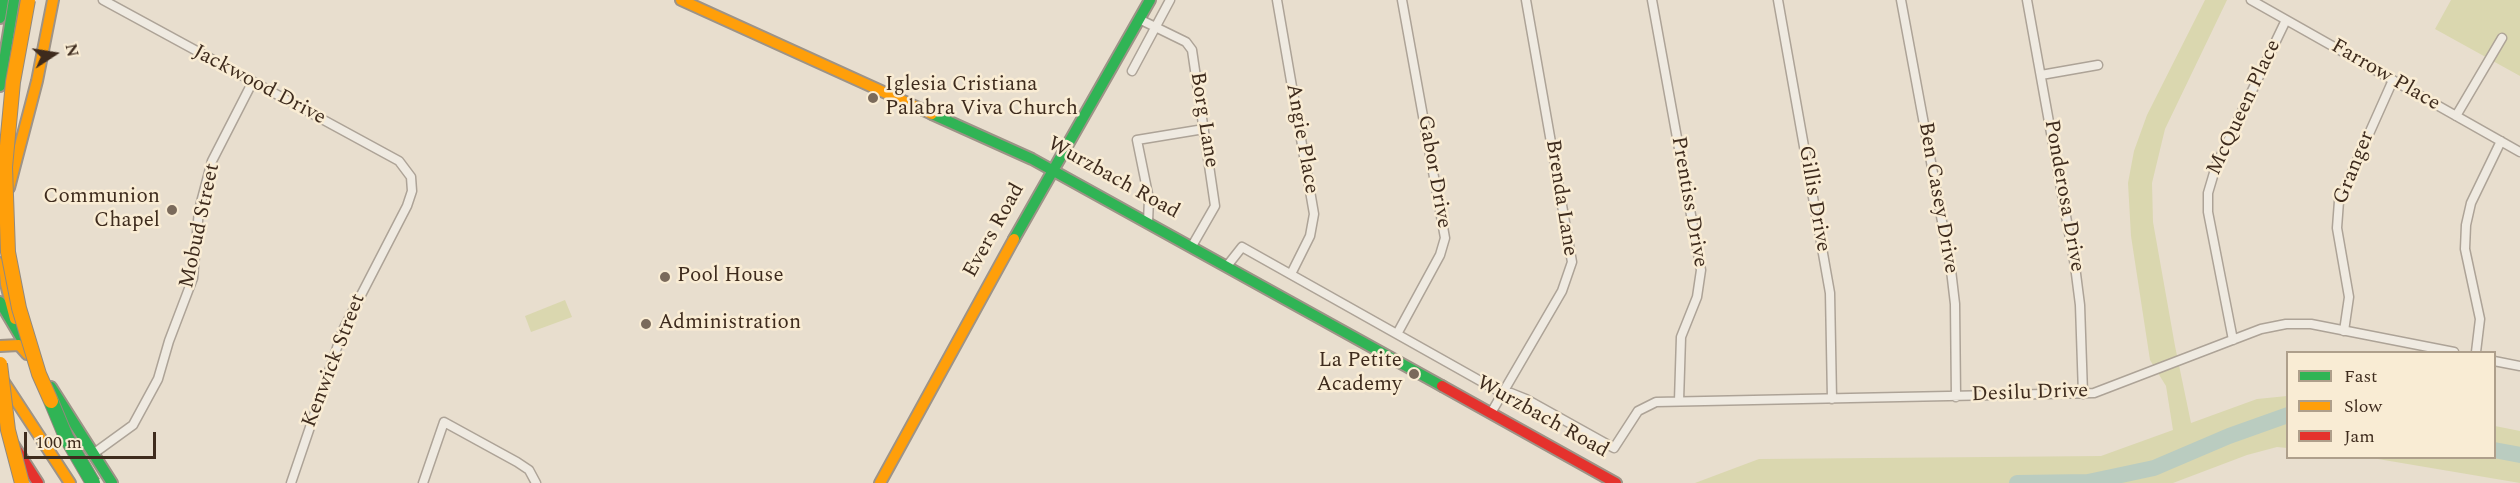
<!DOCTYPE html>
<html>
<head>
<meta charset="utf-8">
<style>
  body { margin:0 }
  #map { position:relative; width:2520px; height:483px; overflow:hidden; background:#e8dece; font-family:Spectral,serif }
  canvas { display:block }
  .legend { position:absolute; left:2286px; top:351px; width:210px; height:108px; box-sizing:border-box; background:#f9ecd4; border:2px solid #ae9f8b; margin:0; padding:8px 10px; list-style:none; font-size:18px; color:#3e2b1d }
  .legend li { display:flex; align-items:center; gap:12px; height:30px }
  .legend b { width:30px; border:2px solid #ae9f8b }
  .north { position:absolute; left:24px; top:24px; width:60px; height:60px; -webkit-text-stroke:4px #f9ecd4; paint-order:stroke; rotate:78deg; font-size:16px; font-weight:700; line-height:24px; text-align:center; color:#3e2b1d }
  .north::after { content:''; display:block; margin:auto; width:21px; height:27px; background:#3e2b1d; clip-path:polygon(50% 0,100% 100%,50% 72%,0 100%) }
  .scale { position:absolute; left:24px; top:432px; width:132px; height:27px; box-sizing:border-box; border:3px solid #3e2b1d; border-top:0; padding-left:8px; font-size:18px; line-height:21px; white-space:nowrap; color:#3e2b1d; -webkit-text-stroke:4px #f9ecd4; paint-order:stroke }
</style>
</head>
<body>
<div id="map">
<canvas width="2520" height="483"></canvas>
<ul class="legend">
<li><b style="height:8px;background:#30b455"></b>Fast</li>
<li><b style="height:8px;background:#ff9f0a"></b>Slow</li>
<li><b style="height:8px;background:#e5322d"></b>Jam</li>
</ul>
<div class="north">N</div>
<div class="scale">100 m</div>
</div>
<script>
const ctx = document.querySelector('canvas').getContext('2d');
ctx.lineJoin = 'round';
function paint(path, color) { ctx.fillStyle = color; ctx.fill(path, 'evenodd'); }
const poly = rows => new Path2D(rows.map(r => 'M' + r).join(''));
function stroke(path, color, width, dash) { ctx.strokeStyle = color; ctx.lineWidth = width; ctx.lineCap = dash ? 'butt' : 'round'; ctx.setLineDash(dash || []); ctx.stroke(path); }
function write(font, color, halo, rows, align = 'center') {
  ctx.font = font + ' Spectral,serif'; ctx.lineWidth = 5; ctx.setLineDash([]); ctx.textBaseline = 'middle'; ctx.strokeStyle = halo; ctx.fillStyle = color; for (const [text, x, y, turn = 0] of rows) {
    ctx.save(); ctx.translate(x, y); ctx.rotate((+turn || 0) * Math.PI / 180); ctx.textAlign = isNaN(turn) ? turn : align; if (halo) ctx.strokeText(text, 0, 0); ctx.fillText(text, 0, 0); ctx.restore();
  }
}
const green = poly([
  [2205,0,2227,0,2165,129,2152,183,2153,222,2175,346,2191,423,2257,399,2287,396,2287,448,2277,447,2247,455,2173,483,1695,483,1759,459,2101,456,2173,430,2166,386,2150,360,2131,236,2128,183,2134,151,2147,115],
  [2451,0,2520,0,2520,76,2435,29],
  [565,300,572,317,531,332,525,316],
  [2495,426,2520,431,2520,483,2372,458,2494,458]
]);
const river = poly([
  [2494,450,2520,455],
  [2017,483,2088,482,2154,468,2229,436,2288,415]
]);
const street = poly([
  [103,0,399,161,411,177,412,191,407,206,343,330,291,483],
  [1277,0,1314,214,1310,236,1291,274],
  [1652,0,1701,270,1697,297,1681,337,1679,401],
  [1778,0,1830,293,1832,399],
  [1901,0,1951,270,1955,304,1956,397],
  [2027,0,2075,266,2080,305,2083,394],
  [2251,0,2520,152],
  [1139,19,1186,42,1192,50,1215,206,1192,246],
  [1132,71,1170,0],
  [2041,75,2098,65],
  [2456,116,2502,38],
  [1148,222,1149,199,1137,140,1204,129],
  [1227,266,1242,247,1500,392,1511,393,1526,399,1614,448,1638,411,1656,402,2094,393,2261,329,2286,324,2311,324,2454,352],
  [2344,331,2349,297,2337,228,2339,201,2393,80],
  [1397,334,1440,255,1445,238,1402,0],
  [2233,340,2208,212,2208,193,2216,166,2286,20],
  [2476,352,2480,319,2465,249,2466,225,2471,203,2501,141],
  [2494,361,2520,366],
  [1491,413,1562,291,1572,262,1526,0],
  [93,454,133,425,158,379,169,341,193,278,199,210,212,161,252,83],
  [423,483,444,422,517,462,529,470,536,483]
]);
const fast = poly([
  [0,18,3,0],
  [0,86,14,0],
  [932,114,1032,159,1442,386],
  [1014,239,1150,0],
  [0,302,26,346],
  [51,387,112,483]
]);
const slow = poly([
  [681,0,932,114],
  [9,188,37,81,53,0],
  [4,262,6,284,15,319],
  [0,346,19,345,27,354],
  [0,376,70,483],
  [880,483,1014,239]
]);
const jam = poly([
  [1442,386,1616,483],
  [13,444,38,483]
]);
const fastBridge = poly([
  [51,401,66,437,93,483]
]);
const slowBridge = poly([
  [28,0,13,82,5,167,8,252,19,308,39,374,51,401],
  [0,364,8,430,22,483]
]);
const markers = [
  [873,98,6,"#7a6a5b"],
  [172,210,6,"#7a6a5b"],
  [665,277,6,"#7a6a5b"],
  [646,324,6,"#7a6a5b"],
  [1414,374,6,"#7a6a5b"]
];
const streetNames = [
  ["Farrow Place",2385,76,30],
  ["Jackwood Drive",259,86,28],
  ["McQueen Place",2245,108,-65],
  ["Borg Lane",1203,120,81],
  ["Angie Place",1301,139,80],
  ["Granger",2355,168,-68],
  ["Gabor Drive",1433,172,80],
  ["Wurzbach Road",1113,179,29],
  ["Ponderosa Drive",2063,196,80],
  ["Brenda Lane",1560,198,81],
  ["Ben Casey Drive",1937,198,80],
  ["Gillis Drive",1813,199,80],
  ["Prentiss Drive",1688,202,80],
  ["Mobud Street",201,226,-78],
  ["Evers Road",995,231,-61],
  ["Kenwick Street",335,361,-69],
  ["Desilu Drive",2030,394,-2],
  ["Wurzbach Road",1542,418,29]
];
const poiNames = [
  ["Iglesia Cristiana",885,86],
  ["Palabra Viva Church",885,110],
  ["Communion",160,198,"right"],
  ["Chapel",160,222,"right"],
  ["Pool House",677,277],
  ["Administration",658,324],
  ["La Petite",1402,362,"right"],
  ["Academy",1402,386,"right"]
];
paint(green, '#dad7af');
stroke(river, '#baccc0', 16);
stroke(street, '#ada397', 11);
stroke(fast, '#9d9387', 14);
stroke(slow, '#9d9387', 14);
stroke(jam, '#9d9387', 14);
stroke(street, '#efeae1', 8);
stroke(fast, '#30b455', 10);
stroke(slow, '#ff9f0a', 10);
stroke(jam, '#e5322d', 10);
stroke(fastBridge, '#92897e', 16, []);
stroke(slowBridge, '#92897e', 16, []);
stroke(fastBridge, '#30b455', 14);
stroke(slowBridge, '#ff9f0a', 14);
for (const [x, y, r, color] of markers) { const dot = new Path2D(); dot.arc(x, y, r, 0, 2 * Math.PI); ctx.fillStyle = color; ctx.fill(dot); stroke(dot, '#f9ecd4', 2); }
write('21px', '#3e2b1d', '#f9ecd4', streetNames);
write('21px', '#3e2b1d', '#f9ecd4', poiNames, 'left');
</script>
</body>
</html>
